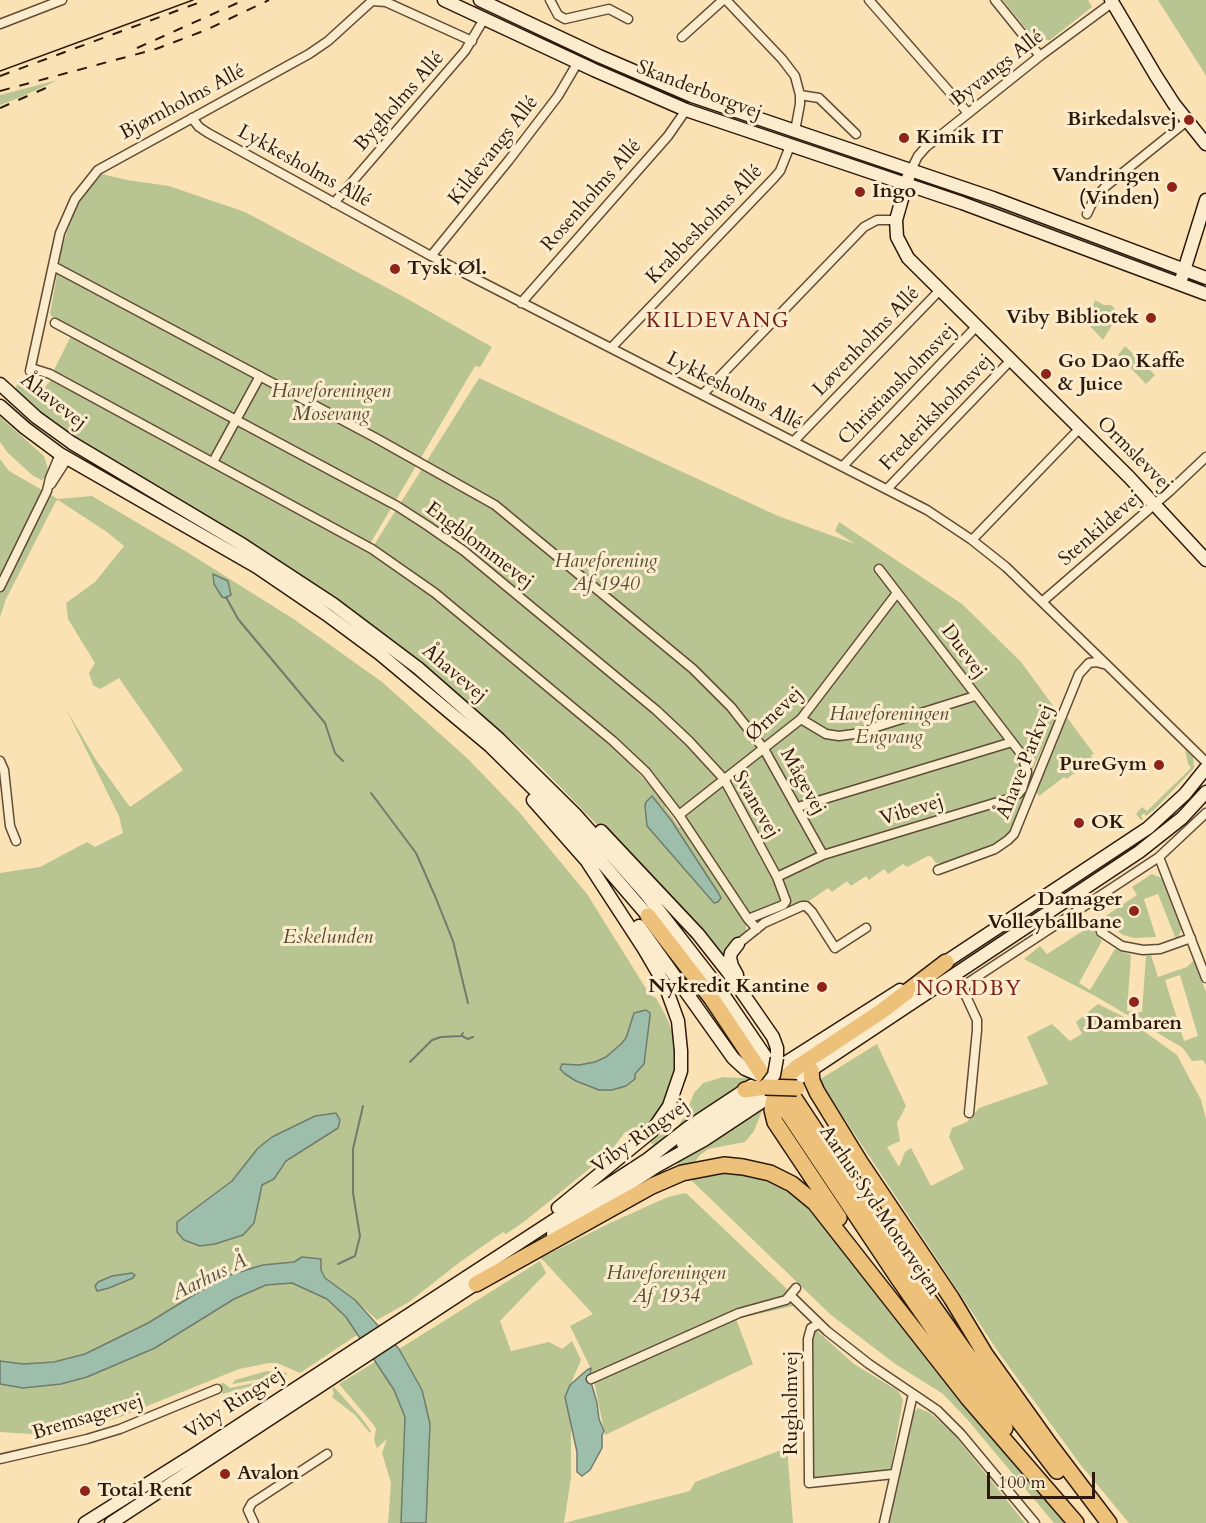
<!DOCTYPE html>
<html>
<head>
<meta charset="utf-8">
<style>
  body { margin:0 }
  #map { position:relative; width:1206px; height:1523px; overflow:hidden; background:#fae2b4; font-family:Cardo,serif }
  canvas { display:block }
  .scale { position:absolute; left:987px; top:1472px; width:108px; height:27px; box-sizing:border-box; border:3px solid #2d1a0c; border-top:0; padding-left:8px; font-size:18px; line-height:21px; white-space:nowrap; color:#2d1a0c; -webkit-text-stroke:4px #fcecce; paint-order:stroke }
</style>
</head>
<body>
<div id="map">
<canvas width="1206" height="1523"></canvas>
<div class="scale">100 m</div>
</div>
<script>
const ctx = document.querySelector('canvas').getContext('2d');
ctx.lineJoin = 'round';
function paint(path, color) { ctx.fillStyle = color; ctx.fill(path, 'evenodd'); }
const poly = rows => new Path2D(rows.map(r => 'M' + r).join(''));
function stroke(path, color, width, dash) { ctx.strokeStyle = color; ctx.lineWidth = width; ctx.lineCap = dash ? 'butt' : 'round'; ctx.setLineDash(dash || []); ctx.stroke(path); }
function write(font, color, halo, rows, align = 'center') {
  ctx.font = font + ' Cardo,serif'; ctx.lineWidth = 6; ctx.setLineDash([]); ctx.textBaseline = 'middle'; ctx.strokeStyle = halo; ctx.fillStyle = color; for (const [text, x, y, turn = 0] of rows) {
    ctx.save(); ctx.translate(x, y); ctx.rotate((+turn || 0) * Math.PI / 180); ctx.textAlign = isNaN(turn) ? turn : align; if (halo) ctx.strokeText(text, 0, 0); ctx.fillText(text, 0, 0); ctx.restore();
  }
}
const green = poly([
  [1003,0,1088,0,1092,7,1050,40,1034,39],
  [1158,0,1206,0,1206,76,1200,66],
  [502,19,534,35,894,169,893,172,832,155,689,106,501,22],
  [58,80,21,97,0,105,0,95],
  [102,174,127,180,169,186,245,212,404,297,492,347,480,367,475,366,370,544,53,372,74,330,53,318,50,314,62,247,75,209,84,193],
  [926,184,990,202,1169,269,1167,271,1092,247,925,186],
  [1095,300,1104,305,1111,305,1119,313,1103,340,1089,325,1096,317,1094,314,1097,310,1093,307],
  [1125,346,1155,375,1146,384,1118,355],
  [479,378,778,516,855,544,835,531,839,522,962,604,1021,662,1054,707,1051,714,1056,719,1032,771,1034,774,1008,835,996,843,945,864,936,863,932,857,928,856,907,867,903,864,888,874,884,869,869,880,866,876,851,886,847,881,832,892,828,888,809,901,761,921,758,925,752,920,686,816,609,740,424,585,402,570,372,555,406,576,456,613,618,751,667,804,665,807,679,827,685,829,746,924,746,932,727,952,726,961,691,921,531,757,445,683,298,574,94,451,56,426,14,392,18,382,24,384,28,379,45,387,52,379,369,553],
  [652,796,671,820,709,878,719,894,721,898,718,902,713,903,647,826,645,806,646,802],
  [0,417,44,456,48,469,46,478,41,480,32,475,7,452,0,442],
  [0,459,9,471,58,499,92,496,187,552,295,620,382,682,467,758,520,813,587,894,650,995,656,998,667,1018,674,1037,678,1066,670,1096,644,1130,636,1127,628,1133,625,1132,611,1151,525,1221,506,1234,503,1232,460,1262,409,1302,377,1320,355,1300,325,1278,321,1270,302,1257,294,1262,263,1265,223,1277,148,1323,85,1354,54,1362,23,1364,0,1361,0,873,40,867,87,842,95,847,123,833,119,816,66,709,96,760,130,807,183,770,119,678,100,689,93,685,89,673,95,663,68,619,66,603,95,582,124,546,107,532,58,500,56,501,6,599,0,617],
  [288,1160,274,1179,262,1185,254,1223,219,1192,232,1181],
  [1066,716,1094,754,1091,755,1093,761,1066,779,1064,777,1039,796,1036,792],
  [1185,750,1193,757,1194,768,1156,808,1146,816,1144,813,1141,816,1143,819,1141,820,1136,814,1142,807,1147,811,1191,768,1188,764],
  [1206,777,1201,785,1160,830,1136,848,860,1031,957,961,1134,844],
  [1152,874,1164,879,1182,928,1178,938,1175,937,1158,894,1144,899,1156,937,1134,938,1123,935,1108,924,1095,933,1102,941,1079,983,1090,990,1115,949,1131,955,1127,1011,1142,1012,1146,956,1151,955,1158,977,1187,967,1194,960,1206,992,1206,1065,1203,1060,1192,1061,1183,1048,1097,997,1024,959,1040,946,1047,954,1089,927,1137,895,1132,887],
  [1180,975,1198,1036,1184,1041,1165,980],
  [1098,1004,1124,1017,1177,1055,1201,1100,1206,1119,1206,1523,1129,1523,1080,1464,999,1353,819,1080,877,1044,906,1106,897,1123,900,1141,887,1147,899,1167,905,1152,911,1148,931,1186,964,1169,949,1137,952,1128,967,1122,979,1108,1048,1084,1027,1037,1052,1024,1070,1041,1082,1034,1076,1022],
  [723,1077,741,1078,751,1077,753,1080,656,1147,649,1141,653,1137,668,1133,678,1126,685,1116,694,1093,703,1083],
  [764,1106,754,1131,745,1142,708,1149,700,1155,692,1165,682,1168,674,1161],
  [724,1172,769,1179,811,1205,1071,1523,1054,1523,966,1418,943,1394,894,1363,831,1315,692,1181,692,1177],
  [686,1193,786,1288,793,1306,736,1319,753,1364,605,1435,592,1371,570,1326,593,1314,541,1258,610,1223,668,1197],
  [540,1261,546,1273,500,1321,511,1351,549,1342,562,1349,572,1341,581,1360,565,1397,570,1413,571,1430,571,1478,564,1523,690,1491,695,1482,787,1448,793,1523,426,1523,430,1424,422,1390,399,1349],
  [292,1283,327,1299,346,1317,357,1335,300,1373,277,1363,269,1363,239,1369,120,1417,88,1426,32,1434,0,1432,0,1384,23,1388,61,1384,87,1377,155,1348,234,1299,266,1285],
  [816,1330,854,1364,898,1391,903,1400,889,1478,812,1487,810,1336],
  [375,1362,394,1390,405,1417,401,1523,388,1523,391,1483,382,1453,387,1439,377,1448,374,1440,376,1429,373,1424,339,1384],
  [267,1371,287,1373,285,1376,288,1382,271,1377,232,1384,235,1380],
  [263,1381,280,1383,281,1386,262,1383,222,1394,219,1384,224,1383,230,1388],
  [334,1387,360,1416,371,1431,370,1433,355,1415,332,1397,334,1393,332,1389],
  [918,1408,930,1413,952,1432,1025,1523,887,1523,908,1419]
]);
const water = poly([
  [213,574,228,581,231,595,225,598,222,597,214,584,213,574],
  [652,796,671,820,719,894,721,898,718,902,714,903,647,826,645,806,646,802,652,796],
  [646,1010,650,1013,650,1016,644,1064,635,1074,635,1079,626,1086,612,1090,599,1090,576,1081,565,1074,560,1069,562,1064,579,1065,595,1062,606,1057,621,1044,626,1038,634,1013,646,1010],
  [336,1113,340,1120,338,1128,286,1161,274,1179,262,1185,254,1223,243,1235,215,1244,200,1246,184,1240,177,1232,177,1222,232,1181,258,1148,272,1137,315,1116,336,1113],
  [302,1257,321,1259,321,1270,325,1278,355,1300,399,1349,422,1390,430,1424,426,1523,401,1523,405,1417,394,1390,346,1317,327,1299,292,1283,266,1285,234,1299,155,1348,87,1377,61,1384,23,1388,0,1384,0,1361,23,1364,54,1362,85,1354,148,1323,223,1277,263,1265,294,1262,302,1257],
  [132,1273,135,1275,133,1278,109,1288,97,1291,95,1286,98,1282,112,1276,132,1273],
  [591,1368,590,1379,597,1403,599,1419,604,1431,602,1435,602,1448,590,1470,582,1476,577,1472,577,1452,565,1397,570,1385,587,1370,591,1368]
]);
const stream = poly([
  [226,597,238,619,325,723,335,753,343,761],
  [371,793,416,853,435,896,453,941,468,1003],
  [462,1036,468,1039,473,1037],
  [410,1062,432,1040,441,1037,461,1036,463,1033],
  [338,1264,355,1256,360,1236,353,1193,353,1149,363,1106]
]);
const street = poly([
  [550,0,558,15,565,19,609,9,628,19],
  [726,0,782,59,795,76,800,95,800,104,795,131],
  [869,0,968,113],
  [995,0,1040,56],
  [0,24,62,0],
  [682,37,723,0],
  [800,95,819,98,856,134],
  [192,118,199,127,208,133,431,256,927,510,972,540,1006,567,1107,665],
  [911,170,918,156,926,147,1040,56,1113,2],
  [334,203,465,51,484,19],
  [1087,214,1093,201,1105,187,1187,121],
  [431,256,509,160,558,96,578,62],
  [53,266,374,437,495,505,693,669,731,707,764,749,823,855],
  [521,303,668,136,686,110],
  [55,323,397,506,428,526,464,551,656,710,689,741,724,779,777,877,786,901,783,905,748,919],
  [611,348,774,178,780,171,790,146],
  [31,368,50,374,372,549,435,593,613,741,646,772,679,815,748,919,757,929],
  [30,371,60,233,75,199,98,170,309,54,328,41,372,1,386,2,472,41],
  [703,394,864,227,877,220,896,220],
  [794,441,939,291],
  [213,462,260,376],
  [843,466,976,327],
  [51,484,67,459],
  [887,489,1011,360],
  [972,540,1080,428],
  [0,587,47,491,50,478,60,454],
  [1043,601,1170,491,1206,457],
  [801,719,826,734,839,736,854,734,975,696],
  [0,761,4,770,10,826,16,841],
  [798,807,1012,742],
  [679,815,801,719,897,593],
  [1159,857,1206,978],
  [938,870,995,849,1008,840,1014,834,1079,674,1089,663,1096,662,1107,665,1206,762],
  [777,877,823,855,1011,798,1018,794,1022,789,1027,772,1022,755,879,569],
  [1101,932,1122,946,1143,950,1160,949,1191,938],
  [738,944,764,923,802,906,806,906,812,912,835,948,866,928],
  [969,1113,977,1030,977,1020,965,994,965,987,969,982,1159,857,1206,813],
  [791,1296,827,1331,869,1364,937,1410,961,1434,1035,1523],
  [819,1324,811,1328,808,1339,809,1483,894,1474],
  [591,1379,739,1313,786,1300,796,1288],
  [0,1459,87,1439,120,1429,217,1389],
  [254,1523,248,1510,252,1503,327,1454],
  [884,1523,913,1394]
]);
const secondary = poly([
  [444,0,594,70,686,110,962,203,1206,294],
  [480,0,599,56,692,96,993,198,1206,278],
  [1111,0,1156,76,1174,104,1206,144],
  [908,178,896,220,897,237,908,258,1129,477,1206,560],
  [1182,277,1206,200],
  [0,384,36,417,72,443,243,545,333,604,418,668,499,739,575,814,646,894,716,984,778,1075],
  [0,406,25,428,60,454,257,567,326,614,380,654,490,746,566,821,648,916],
  [533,800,593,868],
  [601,831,698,934,728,972,773,1037,777,1048,777,1058],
  [639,926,733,1058,745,1069,764,1077],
  [938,967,1148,828,1185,794,1206,768],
  [737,975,732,966,730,958,731,953,738,944],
  [782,1065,900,990],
  [793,1082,1139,852,1182,818,1206,792],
  [683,1144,764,1087],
  [558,1208,652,1131,669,1106,681,1071,681,1051,678,1021,665,985,644,949,588,863],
  [553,1234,657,1166,704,1140,775,1093],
  [85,1523,198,1452,648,1159,689,1127,751,1086],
  [111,1523,483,1279]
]);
const highway = poly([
  [648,916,712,999,898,1278,954,1359,1005,1428],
  [811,1070,812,1081,817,1092,860,1162,952,1299,985,1354,1050,1445,1109,1523],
  [784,1079,796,1068,882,1011,946,962],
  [745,1090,765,1087],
  [775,1093,772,1110,775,1122,839,1218],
  [792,1095,907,1269,964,1350,1057,1471],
  [476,1284,652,1186,682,1173,724,1165,743,1167,770,1173,792,1184,815,1203,968,1398,1076,1523]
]);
const tram = poly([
  [0,71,193,0]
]);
const rail = poly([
  [137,48,244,0],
  [0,76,206,0],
  [0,91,156,49,206,30,269,0],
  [0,108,55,84]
]);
const secondaryBridge = poly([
  [765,1087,774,1075,777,1058]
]);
const highwayBridge = poly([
  [765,1087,797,1088]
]);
const markers = [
  [1189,120,6,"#8f2418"],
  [904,138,6,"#8f2418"],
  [1172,187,6,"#8f2418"],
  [860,192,6,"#8f2418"],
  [395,269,6,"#8f2418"],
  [1151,318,6,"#8f2418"],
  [1046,374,6,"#8f2418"],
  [1159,765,6,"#8f2418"],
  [1079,823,6,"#8f2418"],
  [1134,911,6,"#8f2418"],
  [822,987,6,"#8f2418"],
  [1134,1002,6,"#8f2418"],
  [225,1474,6,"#8f2418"],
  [85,1491,6,"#8f2418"]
];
const streetNames = [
  ["Byvangs Allé",998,69,-38],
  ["Skanderborgvej",699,91,21],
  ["Bygholms Allé",400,102,-49],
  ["Bjørnholms Allé",183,103,-28],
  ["Kildevangs Allé",494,151,-52],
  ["Lykkesholms Allé",304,167,29],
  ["Rosenholms Allé",592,196,-49],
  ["Krabbesholms Allé",705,225,-46],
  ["Løvenholms Allé",867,342,-46],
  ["Christiansholmsvej",898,385,-46],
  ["Lykkesholms Allé",734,392,27],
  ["Åhavevej",53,402,38],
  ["Frederiksholmsvej",937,413,-46],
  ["Ormslevvej",1134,455,45],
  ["Stenkildevej",1101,529,-41],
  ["Engblommevej",479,546,37],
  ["Duevej",963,652,53],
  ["Åhavevej",454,674,40],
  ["Ørnevej",775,715,-43],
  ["Åhave Parkvej",1026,762,-68],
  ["Mågevej",802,782,61],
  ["Svanevej",755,805,60],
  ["Vibevej",912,811,-17],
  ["Viby Ringvej",641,1137,-35],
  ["Aarhus Syd Motorvejen",879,1211,56],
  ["Rugholmvej",792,1403,-90],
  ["Viby Ringvej",235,1404,-33],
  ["Bremsagervej",88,1418,-17]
];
const poiNames = [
  ["Birkedalsvej",1177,120,"right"],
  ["Kimik IT",916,138],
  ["Vandringen",1160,176,"right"],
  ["(Vinden)",1160,199,"right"],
  ["Ingo",872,192],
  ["Tysk Øl.",407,269],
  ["Viby Bibliotek",1139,318,"right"],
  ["Go Dao Kaffe",1058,362],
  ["& Juice",1058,385],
  ["PureGym",1147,765,"right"],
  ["OK",1091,823],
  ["Damager",1122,900,"right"],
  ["Volleyballbane",1122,923,"right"],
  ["Nykredit Kantine",810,987,"right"],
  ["Dambaren",1134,1024,"center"],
  ["Avalon",237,1474],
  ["Total Rent",97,1491]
];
const parkNames = [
  ["Haveforeningen",331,392],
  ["Mosevang",331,415],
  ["Haveforening",606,562],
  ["Af 1940",606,585],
  ["Haveforeningen",889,715],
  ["Engvang",889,738],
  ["Eskelunden",328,938],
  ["Haveforeningen",666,1274],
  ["Af 1934",666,1297]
];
const neighbourhoodNames = [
  ["KILDEVANG",718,322],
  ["NORDBY",969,990]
];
const waterNames = [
  ["Aarhus Å",210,1278,-26]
];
paint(green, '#b8c492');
paint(water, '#9ebeac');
stroke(water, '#717c6c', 1.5);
stroke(stream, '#717c6c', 2);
stroke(street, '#604c36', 11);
stroke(secondary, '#2d1a0c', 15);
stroke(highway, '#2d1a0c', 18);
stroke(street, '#fcecce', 8);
stroke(secondary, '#fcecce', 12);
stroke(highway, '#edc17a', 15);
stroke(tram, '#2d1a0c', 1.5);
stroke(rail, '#2d1a0c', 2, [10, 10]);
stroke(secondaryBridge, '#2d1a0c', 15, []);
stroke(highwayBridge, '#2d1a0c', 18, []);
stroke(secondaryBridge, '#fcecce', 12);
stroke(highwayBridge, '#edc17a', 15);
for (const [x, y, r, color] of markers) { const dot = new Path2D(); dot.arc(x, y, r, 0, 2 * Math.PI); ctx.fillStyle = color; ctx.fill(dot); stroke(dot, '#fcecce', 2); }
write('20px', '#2d1a0c', '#fcecce', streetNames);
write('bold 20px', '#2d1a0c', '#fcecce', poiNames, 'left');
write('italic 20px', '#574d34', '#fcecce', parkNames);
ctx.letterSpacing = '1.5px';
write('21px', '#7a1f14', '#fcecce', neighbourhoodNames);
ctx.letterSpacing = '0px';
write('italic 21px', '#555344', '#fcecce', waterNames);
</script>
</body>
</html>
